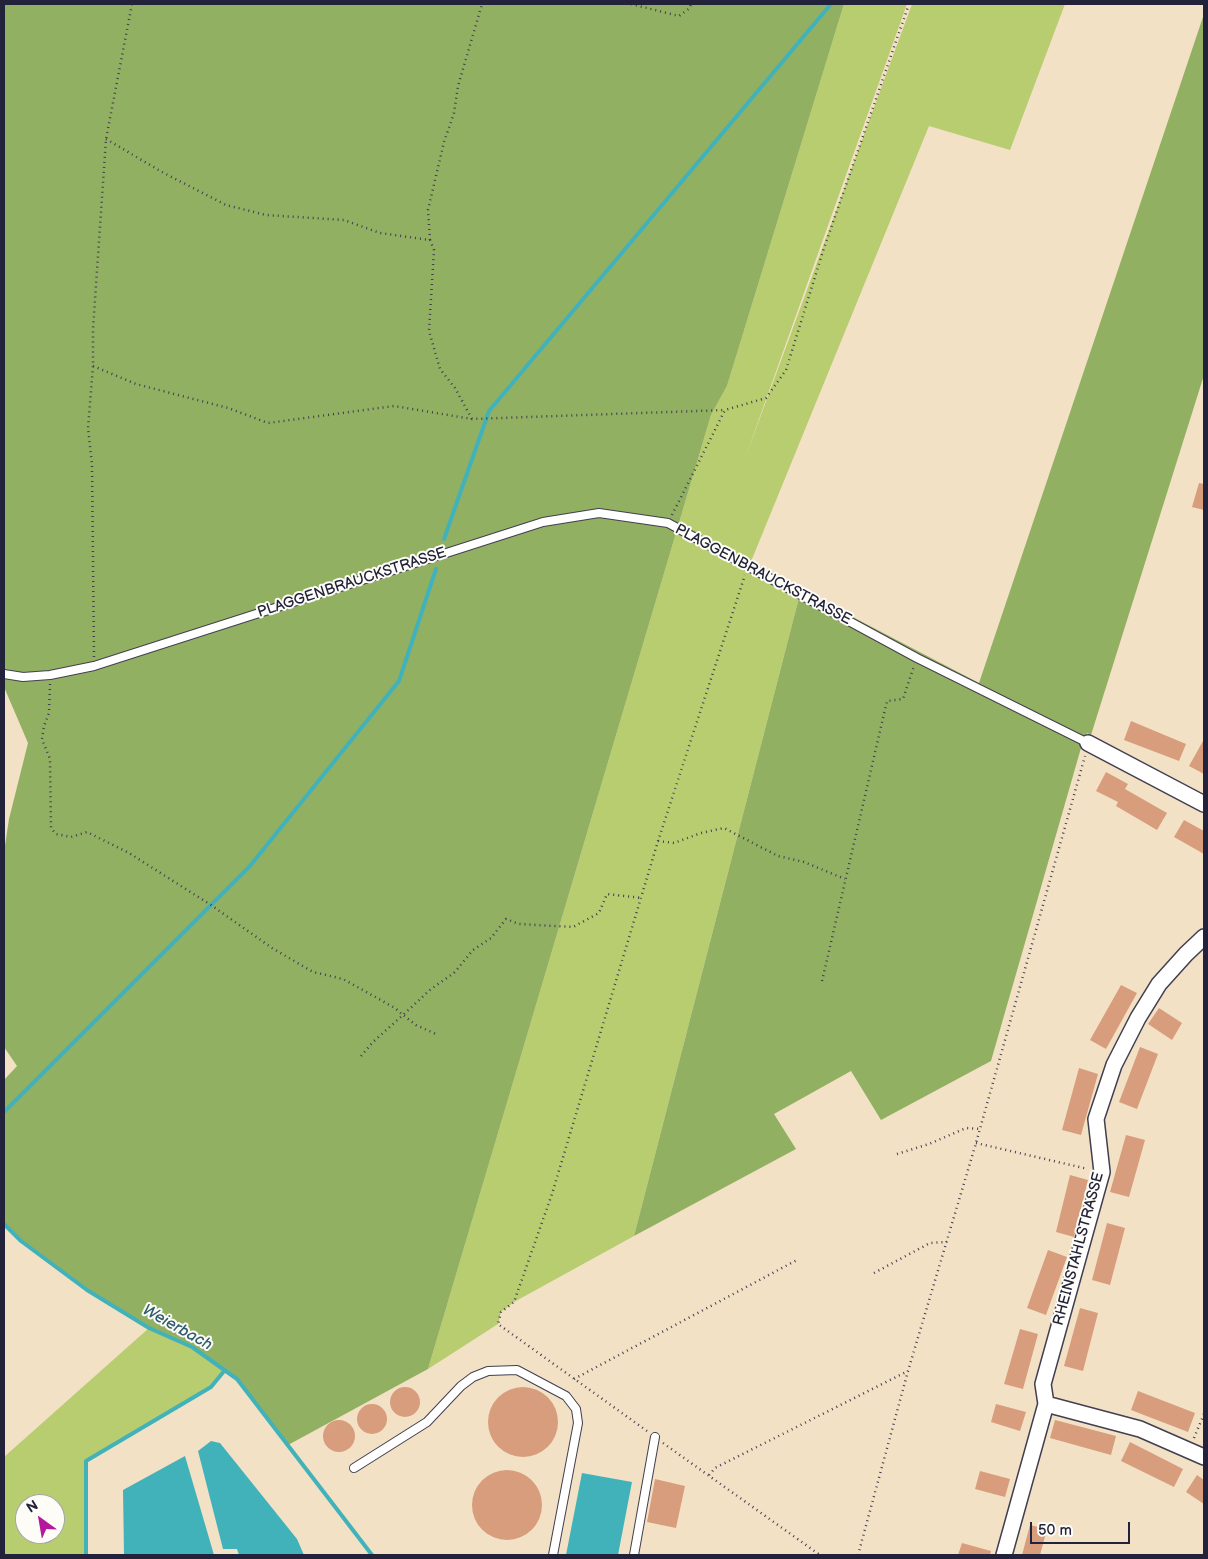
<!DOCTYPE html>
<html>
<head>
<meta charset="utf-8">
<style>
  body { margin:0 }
  #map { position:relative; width:1208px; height:1559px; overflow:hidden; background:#f3e1c5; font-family:"Balsamiq Sans",sans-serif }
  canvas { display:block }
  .frame { position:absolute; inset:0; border:5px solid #22223b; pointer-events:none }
  .north { position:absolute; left:15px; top:1494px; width:50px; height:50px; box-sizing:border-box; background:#fdfcf7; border:1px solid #a5a5ac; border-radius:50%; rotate:328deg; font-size:14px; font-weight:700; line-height:20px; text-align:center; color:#22223b }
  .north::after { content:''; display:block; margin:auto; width:18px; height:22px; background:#b5179e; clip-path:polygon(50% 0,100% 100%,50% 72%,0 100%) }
  .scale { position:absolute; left:1030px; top:1522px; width:100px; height:22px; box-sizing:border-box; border:2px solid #22223b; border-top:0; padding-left:6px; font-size:15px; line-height:18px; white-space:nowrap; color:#22223b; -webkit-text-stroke:4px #fdfcf7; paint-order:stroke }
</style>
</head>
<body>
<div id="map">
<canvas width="1208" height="1559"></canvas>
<div class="frame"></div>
<div class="north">N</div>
<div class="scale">50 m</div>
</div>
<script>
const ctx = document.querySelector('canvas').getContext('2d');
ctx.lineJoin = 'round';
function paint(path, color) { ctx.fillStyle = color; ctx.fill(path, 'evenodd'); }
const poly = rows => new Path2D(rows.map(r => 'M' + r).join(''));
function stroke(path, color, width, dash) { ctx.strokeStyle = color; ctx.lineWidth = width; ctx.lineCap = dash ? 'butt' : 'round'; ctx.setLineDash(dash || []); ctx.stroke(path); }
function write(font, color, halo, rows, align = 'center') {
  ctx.font = font + ' "Balsamiq Sans",sans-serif'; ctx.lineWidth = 4; ctx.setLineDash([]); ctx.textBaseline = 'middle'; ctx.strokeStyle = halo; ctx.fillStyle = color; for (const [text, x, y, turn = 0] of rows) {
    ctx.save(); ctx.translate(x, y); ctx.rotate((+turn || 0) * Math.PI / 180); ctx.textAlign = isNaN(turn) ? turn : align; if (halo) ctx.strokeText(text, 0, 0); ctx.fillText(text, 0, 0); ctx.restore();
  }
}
const green = poly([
  [844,4,907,4,743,464,912,4,1065,4,1010,150,929,126,750,564,724,554,801,590,634,1236,514,1302,501,1312,498,1324,428,1369,711,415,727,386],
  [149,1328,192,1347,225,1370,211,1387,86,1461,86,1555,4,1555,4,1457],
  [25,1504,55,1504,55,1534,25,1534]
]);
const forest = poly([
  [4,4,844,4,727,386,711,415,428,1369,288,1445,237,1379,192,1347,149,1328,87,1290,21,1241,4,1224,4,1080,17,1066,4,1047,4,852,9,819,28,743,4,687],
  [1204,14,1204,375,1091,735,1087,733,1081,748,991,1061,881,1120,851,1071,774,1114,796,1149,634,1236,801,590,979,683]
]);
const water = poly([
  [211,1441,220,1443,297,1539,304,1555,239,1555,237,1549,223,1549,198,1451],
  [185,1456,214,1555,124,1555,123,1490],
  [582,1473,632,1482,618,1555,566,1555]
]);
const stream = poly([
  [444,539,489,411,831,4],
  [4,1112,250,866,399,681,436,569],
  [4,1224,21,1241,87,1290,149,1328,192,1347,237,1379,372,1555],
  [86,1555,86,1461,211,1387,225,1370]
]);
const building = poly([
  [1199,483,1204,484,1204,510,1192,507],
  [1131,721,1186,744,1179,761,1124,740],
  [1203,741,1204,742,1204,774,1189,766],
  [1106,772,1128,784,1125,789,1167,813,1157,830,1116,806,1118,802,1096,791],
  [1184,820,1204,831,1204,854,1174,837],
  [1121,985,1137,993,1106,1049,1090,1040],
  [1159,1008,1182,1023,1172,1040,1148,1024],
  [1140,1047,1158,1054,1137,1109,1119,1102],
  [1079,1068,1098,1074,1081,1135,1062,1130],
  [1126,1135,1145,1140,1129,1197,1110,1192],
  [1070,1175,1088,1180,1074,1237,1056,1232],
  [1107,1223,1125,1228,1110,1285,1092,1280],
  [1048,1250,1067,1257,1046,1315,1027,1308],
  [1080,1308,1098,1313,1083,1371,1064,1366],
  [1020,1329,1038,1334,1023,1389,1004,1384],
  '390 1402a15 15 0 1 1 30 0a15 15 0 1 1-30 0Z',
  '488 1422a35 35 0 1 1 70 0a35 35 0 1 1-70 0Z',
  [1138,1391,1195,1413,1188,1432,1131,1410],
  '357 1419a15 15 0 1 1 30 0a15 15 0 1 1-30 0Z',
  [996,1404,1026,1412,1020,1431,991,1422],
  [1055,1420,1116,1436,1111,1455,1050,1438],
  '323 1436a16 16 0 1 1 32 0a16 16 0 1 1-32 0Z',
  [1130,1442,1183,1469,1174,1487,1121,1461],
  '472 1505a35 35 0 1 1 70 0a35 35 0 1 1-70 0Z',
  [980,1471,1010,1479,1005,1497,975,1489],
  [1197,1475,1204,1480,1204,1504,1186,1492],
  [655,1479,685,1486,676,1528,647,1522],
  [1030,1525,1047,1529,1040,1555,1022,1555],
  [962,1543,991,1551,990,1555,958,1555]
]);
const path = poly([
  [631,4,679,16,690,8,691,4],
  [106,139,162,172,226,205,266,215,344,220,380,233,430,240,434,250,429,331,440,369,455,388,472,419],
  [430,240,428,210,444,142,454,113,458,86,482,4],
  [93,366,136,384,228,408,268,423,394,406,472,419,725,410],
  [672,515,725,410,766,398,786,370,823,251,909,4],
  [94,657,92,464,88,428,93,366,93,329,106,139,132,4],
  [50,684,49,713,44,726,42,739,50,759,51,828,56,834,71,837,87,832,129,853,211,905,272,948,313,972,343,979,395,1008,403,1015,431,989,454,973,473,950,491,938,506,919,519,924,573,927,599,913,607,894,642,898],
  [658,841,674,843,701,833,724,828,778,856,804,862,845,879],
  [822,981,887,701,903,699,914,666],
  [361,1056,373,1042,403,1015,416,1025,436,1034],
  [976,1143,1088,1169],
  [897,1154,929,1144,966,1128,980,1129],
  [874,1273,930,1243,947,1242],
  [574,1379,797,1260],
  [647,1431,498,1324,501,1312,514,1302,552,1194,658,841,745,575],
  [1194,1438,1204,1414],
  [663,1443,820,1555],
  [709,1475,715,1468,908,1371],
  [858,1555,908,1371,976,1143,1085,756]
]);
const service = poly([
  [4,674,23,677,50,675,94,666,543,522,599,513,668,523,917,658,1088,743],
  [354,1468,427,1422,461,1386,473,1377,488,1371,517,1370,566,1396,576,1409,578,1423,553,1555],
  [634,1555,655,1437]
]);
const minor = poly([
  [1088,743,1204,804],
  [1046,1404,1140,1429,1204,1457],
  [1004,1555,1046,1404,1043,1384,1102,1172,1096,1119,1114,1065,1138,1018,1159,984,1186,954,1204,937]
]);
const streetNames = [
  ["PLAGGENBRAUCKSTRASSE",763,575,28],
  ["PLAGGENBRAUCKSTRASSE",352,583,-18],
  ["RHEINSTAHLSTRASSE",1079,1249,-75]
];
const waterNames = [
  ["Weierbach",177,1328,29]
];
paint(green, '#b8cc70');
paint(forest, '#92b062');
paint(water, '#42b2ba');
stroke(stream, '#42b2ba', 4);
paint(building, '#d89d7c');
stroke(service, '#413f50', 10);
stroke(minor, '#413f50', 18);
stroke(path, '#413f50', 2.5, [1, 4]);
stroke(service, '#fff', 8);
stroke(minor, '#fff', 15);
write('15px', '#22223b', '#fdfcf7', streetNames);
write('italic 16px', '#2f5c6e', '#fdfcf7', waterNames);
</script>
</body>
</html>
